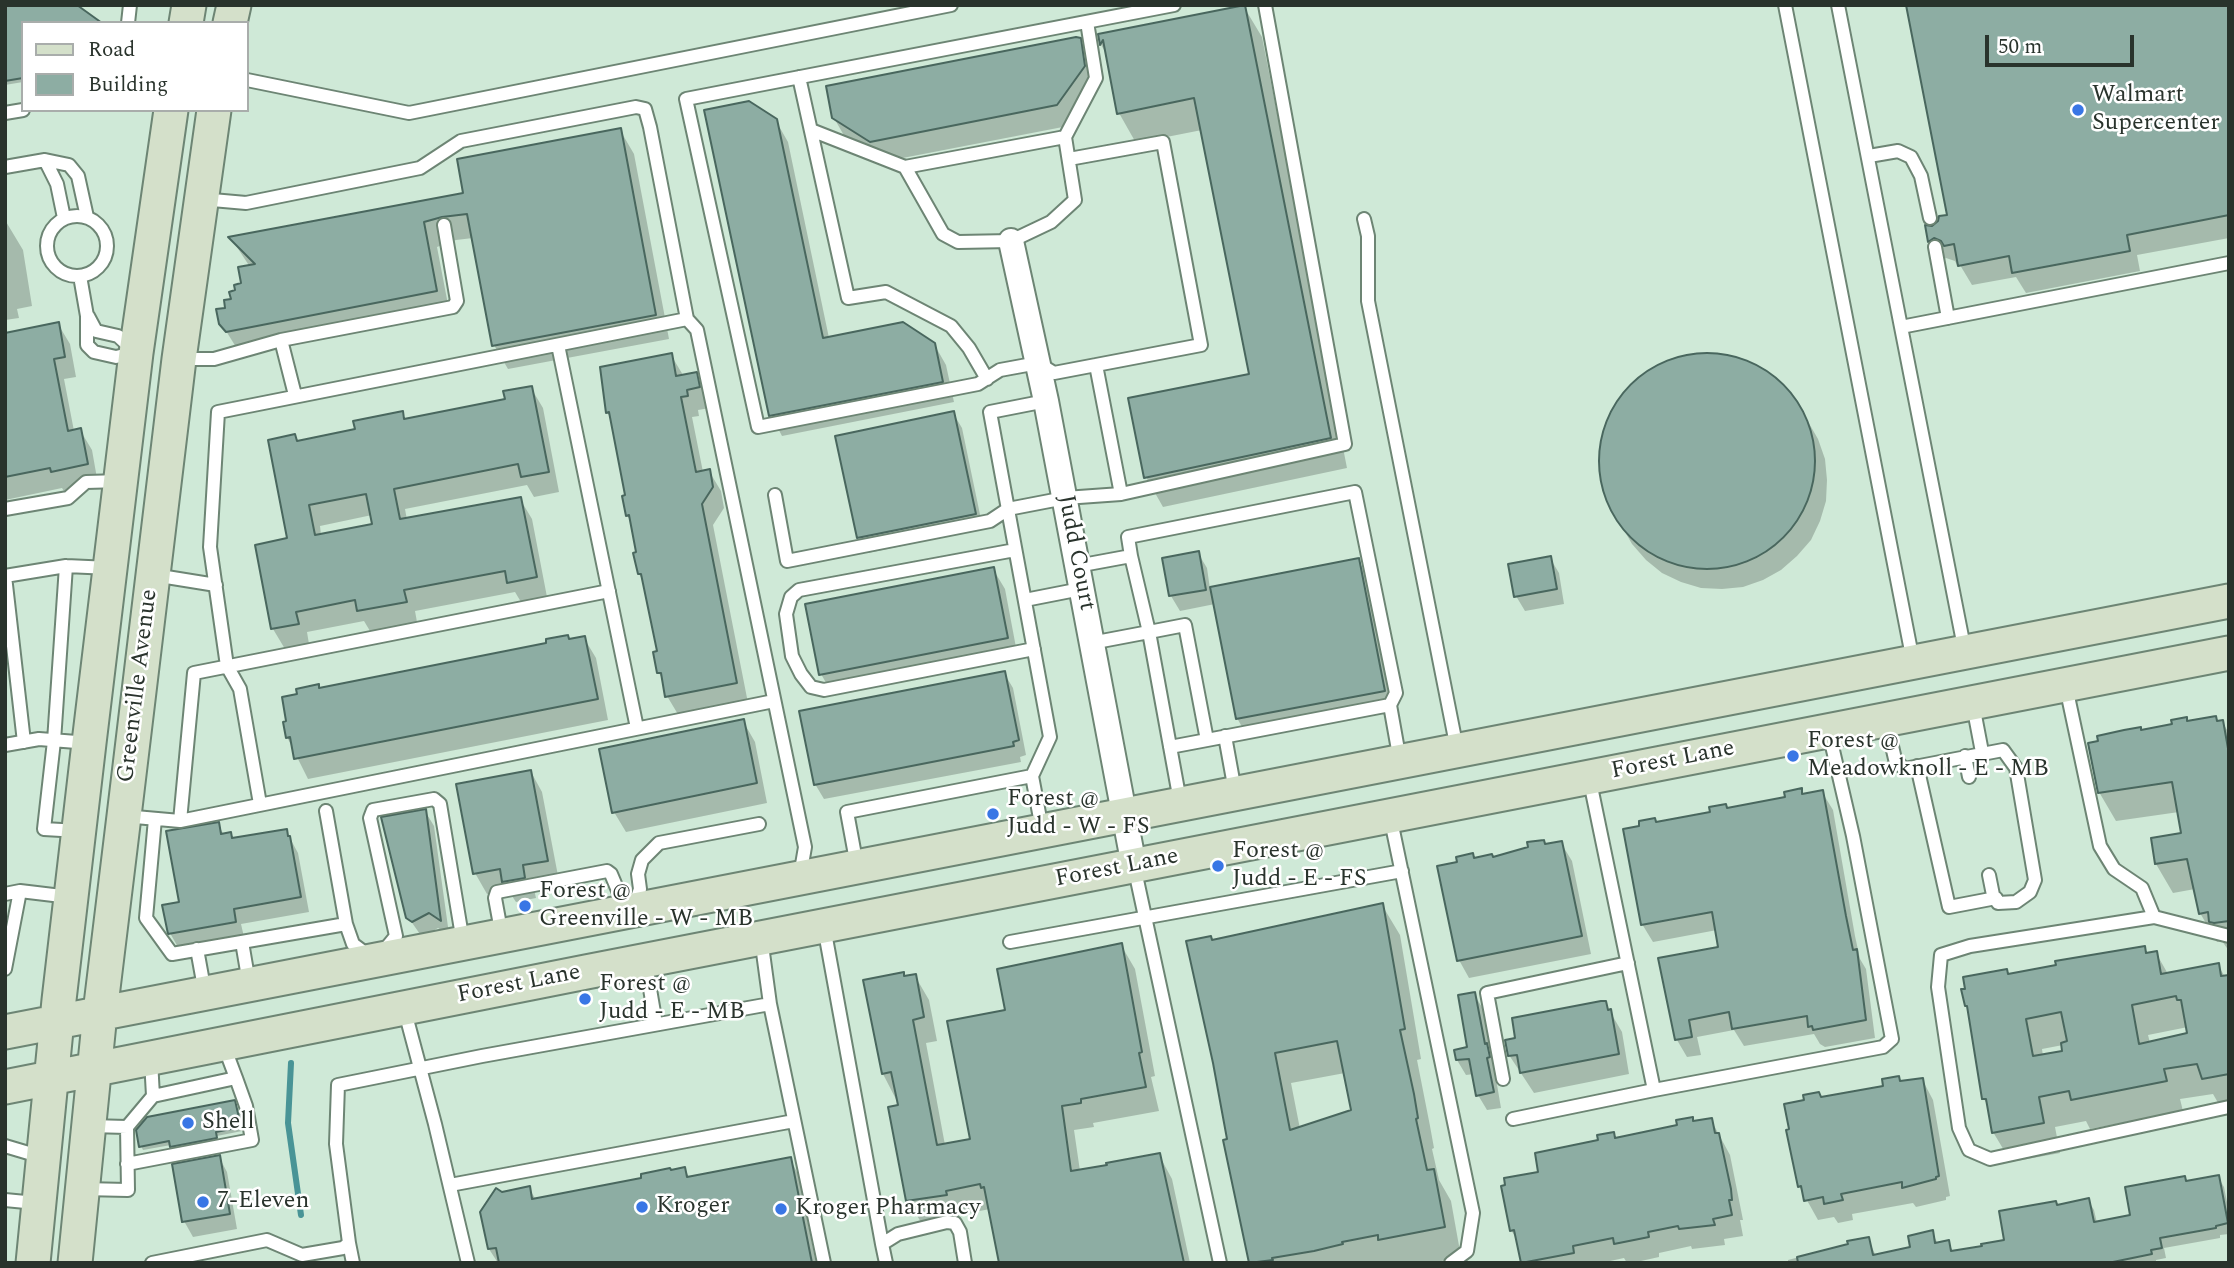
<!DOCTYPE html>
<html>
<head>
<meta charset="utf-8">
<style>
  body { margin:0 }
  #map { position:relative; width:2234px; height:1268px; overflow:hidden; background:#cfe9d7; font-family:Spectral,serif }
  canvas { display:block }
  .frame { position:absolute; inset:0; border:7px solid #29332c; pointer-events:none }
  .legend { position:absolute; left:21px; top:21px; width:228px; height:91px; box-sizing:border-box; background:#fff; border:2px solid #a9adab; margin:0; padding:9px 12px; list-style:none; font-size:21px; color:#29332c }
  .legend li { display:flex; align-items:center; gap:14px; height:35px }
  .legend b { width:35px; border:2px solid #a9adab }
  .scale { position:absolute; left:1985px; top:35px; width:149px; height:32px; box-sizing:border-box; border:4px solid #29332c; border-top:0; padding-left:9px; font-size:21px; line-height:24px; white-space:nowrap; color:#29332c; -webkit-text-stroke:5px #fff; paint-order:stroke }
</style>
</head>
<body>
<div id="map">
<canvas width="2234" height="1268"></canvas>
<div class="frame"></div>
<ul class="legend">
<li><b style="height:9px;background:#d4e0ca"></b>Road</li>
<li><b style="height:19px;background:#8dada3"></b>Building</li>
</ul>
<div class="scale">50 m</div>
</div>
<script>
const ctx = document.querySelector('canvas').getContext('2d');
ctx.lineJoin = 'round';
function paint(path, color) { ctx.fillStyle = color; ctx.fill(path, 'evenodd'); }
const poly = rows => new Path2D(rows.map(r => 'M' + r).join(''));
function stroke(path, color, width, dash) { ctx.strokeStyle = color; ctx.lineWidth = width; ctx.lineCap = dash ? 'butt' : 'round'; ctx.setLineDash(dash || []); ctx.stroke(path); }
function write(font, color, halo, rows, align = 'center') {
  ctx.font = font + ' Spectral,serif'; ctx.lineWidth = 5; ctx.setLineDash([]); ctx.textBaseline = 'middle'; ctx.strokeStyle = halo; ctx.fillStyle = color; for (const [text, x, y, turn = 0] of rows) {
    ctx.save(); ctx.translate(x, y); ctx.rotate((+turn || 0) * Math.PI / 180); ctx.textAlign = isNaN(turn) ? turn : align; if (halo) ctx.strokeText(text, 0, 0); ctx.fillText(text, 0, 0); ctx.restore();
  }
}
const shadow = poly([
  [5,5,23,23,23,82,5,85],
  [2229,5,2229,238,2137,255,2140,271,2026,293,2016,277,1972,285,1960,265,1957,265,1955,261,1946,258,1941,261,1930,241,1927,227,1933,228],
  [1244,7,1262,37,1347,468,1163,507,1146,477,1251,375,1202,130,1136,143,1119,113,1108,56,1101,45,1100,36],
  [1080,40,1091,60,1096,87,1068,126,882,162,846,139,834,118],
  [776,121,788,142,829,338,934,344,946,365,954,402,782,436,771,415],
  [620,130,634,154,669,339,508,369,494,345,473,238,456,240,437,247,450,315,241,355,221,323,243,285,250,267,231,238,465,194],
  [5,220,23,250,32,306,17,309,19,318,5,320],
  [58,324,70,344,76,377,64,379,74,431,80,430,92,450,98,484,64,491,62,488,5,500,5,332,10,333],
  [1705,354,1726,356,1746,361,1765,371,1781,383,1795,399,1818,439,1825,459,1827,480,1826,501,1820,521,1811,540,1797,556,1781,570,1763,580,1743,587,1722,589,1701,588,1681,582,1662,573,1646,560,1632,544,1609,504,1603,484,1600,463,1602,443,1607,423,1617,404,1630,387,1646,374,1664,363,1684,357],
  [671,355,683,375,696,374,708,395,710,408,698,410,699,416,692,417,703,472,709,471,721,491,724,508,713,525,748,703,679,716,667,696,664,682,659,673,659,652,645,584,639,574,639,554,633,525,627,515,627,496,613,422,607,412],
  [531,388,543,408,559,492,534,497,527,485,405,509,407,520,520,499,532,519,547,597,521,602,515,592,415,611,417,622,370,631,364,621,307,632,309,644,285,649,273,629,257,546,289,540,294,436,298,442,357,431,402,413,406,420,507,400],
  [372,515,375,526,321,535,320,526],
  [953,413,962,428,983,529,868,553,859,538],
  [1198,553,1207,568,1210,589,1358,560,1367,575,1392,706,1246,734,1237,718,1215,604,1180,611,1171,596,1164,559],
  [1550,558,1559,573,1564,604,1525,611,1516,596],
  [993,569,1005,589,1018,658,833,695,821,674],
  [584,638,596,658,608,720,308,779,287,737,570,641],
  [1004,673,1013,688,1026,755,1020,757,1021,762,824,799,815,784],
  [2215,718,2218,722,2222,722,2229,733,2229,951,2222,941,2217,942,2200,913,2195,889,2173,893,2156,864,2153,840,2183,835,2179,812,2116,821,2099,792,2142,732],
  [743,721,755,742,767,803,626,832,614,812],
  [531,772,542,792,559,881,533,885,536,898,516,902,508,890,487,894,475,873],
  [1801,790,1804,796,1822,792,1833,810,1855,936,1860,959,1866,969,1875,1038,1825,1047,1820,1044,1814,1034,1744,1046,1734,1030,1697,1037,1701,1055,1687,1057,1677,1040,1660,959,1720,948,1717,930,1653,942,1642,924,1657,824,1787,799],
  [425,811,434,826,449,934,438,928,422,937,408,917],
  [218,824,224,835,230,834,233,839,286,831,298,853,309,912,241,924,244,937,179,949,170,933,181,904],
  [1561,843,1572,861,1591,954,1469,978,1459,960,1475,860,1493,859],
  [1382,905,1400,935,1421,1059,1417,1060,1430,1126,1434,1148,1432,1149,1439,1180,1451,1201,1461,1257,1432,1263,1251,1263,1225,1141,1229,1140,1188,942,1213,942],
  [1345,1073,1353,1111,1300,1129,1291,1083],
  [1121,945,1135,969,1155,1076,1151,1077,1159,1111,1093,1123,1094,1127,1074,1130,1080,1171,1159,1155,1172,1179,1190,1263,1001,1263,990,1209,959,1215,959,1219,922,1224,908,1200,900,1107,883,1074,905,978,915,976,929,1000,937,1041,926,1043,945,1145,972,1140,1007,1011],
  [2144,948,2148,955,2156,953,2168,974,2218,965,2225,977,2229,978,2229,1107,2221,1108,2213,1094,2180,1099,2183,1111,2090,1129,2086,1121,2055,1127,2060,1153,2011,1162,1993,1132,1989,1108,1984,1099,1970,1012,1966,1006,2009,976],
  [2188,1027,2189,1034,2150,1043,2148,1035],
  [2063,1045,2064,1052,2043,1056,2042,1049],
  [1474,994,1483,1009,1491,1052,1495,1060,1498,1072,1495,1073,1501,1108,1487,1110,1478,1095,1474,1074,1466,1075,1457,1060,1469,1048],
  [1605,1003,1622,1032,1629,1074,1534,1093,1509,1055,1517,1039],
  [1922,1079,1933,1100,1950,1196,1946,1197,1946,1200,1916,1207,1913,1203,1852,1214,1853,1220,1838,1223,1834,1217,1818,1220,1799,1186,1822,1099],
  [236,1107,242,1131,217,1136,218,1142,174,1151,171,1145,143,1150,141,1146],
  [1692,1119,1694,1123,1711,1120,1730,1155,1743,1220,1740,1220,1743,1236,1724,1239,1725,1245,1692,1249,1691,1246,1659,1253,1659,1257,1632,1263,1627,1263,1624,1258,1601,1263,1523,1263,1519,1243,1511,1230,1540,1173,1616,1140,1679,1127],
  [219,1157,227,1172,237,1229,193,1237,184,1221],
  [790,1159,798,1174,816,1263,498,1263,489,1249,502,1194,529,1188,536,1200,685,1169,690,1179],
  [2218,1177,2224,1187,2229,1212,2229,1234,2220,1235,2220,1238,2164,1248,2166,1258,2156,1260,2156,1263,1788,1263,1788,1260,1868,1239,1876,1256,1912,1249,1932,1232,1938,1244,1948,1242,1954,1253,2006,1241,2057,1206,2088,1200,2094,1210,2097,1223,2132,1216,2184,1178,2187,1182]
]);
const stream = poly([
  [291,1063,288,1123,301,1215]
]);
const building = poly([
  [5,5,77,5,102,23,23,23,23,78,5,81,5,5],
  [1245,5,1331,438,1144,478,1128,398,1249,374,1194,98,1117,114,1103,40,1100,45,1098,34,1245,5],
  [1906,5,2229,5,2229,215,2127,235,2130,251,2012,273,2009,256,1958,266,1954,244,1944,246,1941,241,1934,238,1928,242,1925,225,1932,226,1938,221,1939,216,1947,215,1906,5],
  [1076,37,1081,38,1085,66,1057,105,870,142,832,118,826,86,1076,37],
  [749,101,777,119,823,338,903,322,935,343,943,382,769,416,704,110,749,101],
  [621,128,656,315,492,346,467,214,442,217,424,222,437,291,226,332,219,324,216,309,225,308,224,300,231,299,229,292,235,290,234,285,241,283,238,267,255,264,228,237,463,193,457,159,621,128],
  [59,322,65,357,54,359,68,431,81,428,88,464,51,472,50,468,5,477,5,333,59,322],
  '1599 461a108 108 0 1 1 216 0a108 108 0 1 1-216 0Z',
  [672,353,676,376,697,372,700,387,687,390,688,396,681,397,696,472,710,469,713,487,702,504,737,683,665,697,661,673,657,673,653,652,657,651,641,574,638,574,633,553,636,552,629,515,626,516,622,496,625,495,609,412,606,413,600,367,672,353],
  [532,386,549,472,521,477,518,464,394,489,400,519,521,497,537,577,507,583,505,571,404,590,407,602,357,611,355,600,296,612,299,624,271,629,255,545,287,538,268,440,295,434,297,441,355,429,353,421,403,411,404,419,505,399,503,391,532,386],
  [366,494,372,524,315,535,309,505,366,494],
  [954,411,976,514,857,538,835,436,954,411],
  [1199,551,1206,590,1169,596,1162,558,1199,551],
  [1551,556,1557,589,1514,597,1508,564,1551,556],
  [1359,558,1385,691,1236,719,1210,587,1359,558],
  [994,567,1008,638,819,675,805,604,994,567],
  [568,635,569,639,585,636,598,699,294,759,290,737,286,738,283,722,286,721,282,697,297,694,296,689,319,684,319,688,546,643,546,639,568,635],
  [1005,671,1019,740,1013,742,1014,746,814,785,799,711,1005,671],
  [2216,716,2217,721,2223,720,2229,754,2229,921,2214,923,2209,922,2208,912,2199,914,2187,859,2155,864,2151,838,2181,833,2172,782,2098,793,2088,743,2098,741,2097,736,2124,730,2141,727,2141,730,2172,724,2171,720,2187,717,2187,721,2216,716],
  [744,719,757,783,612,813,599,749,744,719],
  [531,770,548,861,523,865,525,878,502,882,500,869,473,874,456,784,531,770],
  [1802,788,1802,794,1823,790,1846,916,1853,950,1857,949,1866,1020,1813,1030,1812,1026,1808,1027,1807,1016,1732,1029,1729,1012,1689,1020,1692,1037,1675,1040,1658,958,1718,947,1712,912,1641,925,1623,829,1639,826,1639,821,1655,818,1656,822,1710,812,1709,807,1726,804,1727,808,1785,797,1784,792,1802,788],
  [426,809,441,921,429,913,412,922,406,918,381,817,426,809],
  [219,822,221,834,231,832,232,838,287,829,288,836,290,836,301,897,234,909,236,922,168,934,162,905,179,902,166,831,219,822],
  [1544,840,1545,844,1562,841,1582,936,1457,961,1437,866,1457,862,1456,857,1473,853,1474,858,1492,854,1493,857,1528,847,1527,842,1544,840],
  [1383,903,1405,1029,1400,1030,1414,1094,1418,1118,1416,1119,1427,1170,1434,1169,1445,1227,1378,1240,1378,1235,1342,1242,1343,1244,1314,1251,1272,1258,1273,1260,1249,1263,1223,1140,1227,1139,1213,1063,1186,941,1211,936,1212,940,1383,903],
  [1337,1041,1351,1110,1290,1130,1275,1053,1337,1041],
  [1122,943,1142,1052,1139,1053,1146,1087,1081,1099,1081,1103,1062,1106,1071,1171,1107,1165,1106,1163,1160,1153,1184,1263,999,1263,984,1187,981,1188,980,1184,946,1191,947,1195,906,1201,888,1107,898,1105,891,1072,882,1074,863,980,904,972,904,976,916,974,924,1017,913,1020,937,1145,970,1139,947,1021,1005,1010,997,969,1122,943],
  [2145,946,2146,953,2157,951,2161,974,2219,963,2221,976,2229,975,2229,1074,2202,1079,2197,1064,2164,1069,2167,1081,2071,1100,2069,1091,2039,1097,2044,1123,1992,1133,1986,1099,1982,1099,1967,1006,1965,1006,1961,989,1965,989,1963,977,2007,969,2008,974,2056,965,2055,961,2145,946],
  [2176,996,2177,1000,2181,1000,2187,1033,2139,1044,2132,1005,2176,996],
  [2061,1012,2067,1041,2061,1043,2062,1051,2033,1056,2026,1019,2061,1012],
  [1475,992,1485,1044,1487,1043,1490,1057,1487,1058,1494,1092,1476,1096,1469,1059,1456,1060,1454,1050,1467,1047,1458,995,1475,992],
  [1601,1001,1606,1001,1608,1010,1611,1009,1619,1054,1520,1073,1517,1055,1508,1056,1505,1040,1515,1038,1512,1018,1601,1001],
  [1899,1076,1900,1081,1923,1078,1939,1176,1936,1177,1936,1179,1902,1188,1902,1182,1841,1194,1843,1200,1824,1204,1823,1197,1804,1201,1801,1186,1798,1187,1786,1130,1789,1129,1784,1104,1804,1100,1803,1095,1819,1092,1821,1097,1883,1086,1882,1079,1899,1076],
  [235,1100,241,1127,216,1132,217,1138,170,1147,169,1141,139,1147,136,1130,147,1117,235,1100],
  [1693,1117,1693,1121,1712,1118,1715,1133,1719,1133,1731,1189,1732,1200,1729,1200,1732,1215,1713,1219,1715,1225,1679,1229,1678,1226,1648,1232,1649,1237,1614,1244,1613,1238,1573,1246,1574,1253,1521,1263,1514,1230,1510,1231,1501,1186,1505,1185,1504,1178,1538,1172,1535,1153,1598,1140,1597,1135,1614,1132,1615,1138,1677,1125,1676,1120,1693,1117],
  [220,1155,230,1214,182,1222,172,1164,220,1155],
  [791,1157,812,1263,499,1263,496,1248,488,1249,480,1212,496,1188,502,1192,530,1186,532,1199,641,1178,641,1174,670,1168,671,1170,685,1167,687,1177,791,1157],
  [2219,1175,2228,1223,2216,1226,2216,1228,2160,1238,2162,1248,2151,1250,2152,1254,2108,1263,1798,1263,1797,1257,1848,1244,1847,1241,1869,1237,1873,1255,1910,1247,1908,1236,1933,1230,1935,1243,1949,1240,1951,1251,1982,1246,1981,1244,2004,1240,1999,1211,2056,1201,2057,1205,2089,1198,2094,1222,2130,1215,2125,1187,2185,1176,2186,1181,2219,1175]
]);
const service = poly([
  [1785,5,1913,661],
  [1838,5,1901,327],
  [128,23,130,5],
  [799,77,848,298,886,292,951,326,969,348,987,379],
  [247,80,409,113,951,5],
  [5,113,23,110],
  [811,130,905,167,943,234,958,242,1011,241,1051,222,1075,200,1065,137,1096,78,1087,22],
  [1869,156,1898,151,1911,157,1921,176,1930,218],
  [1069,159,1163,142,1201,345,1054,373,1038,363,1000,370,978,384,758,427,686,99,1174,5],
  [45,160,57,184,64,218],
  [5,167,45,160,69,165,78,176,87,217],
  [905,167,1065,137],
  [201,199,246,203,420,168,461,141,636,107,645,109,650,127,687,319,697,330,805,847,800,876],
  '47 246a30 30 0 1 1 60 0a30 30 0 1 1-60 0Z',
  [1364,219,1368,236,1368,301,1457,749],
  [1935,247,1948,318],
  [80,276,87,316,87,345,94,352,116,357,133,353],
  [88,316,96,331,118,336,132,349],
  [281,340,295,395],
  [558,345,637,728],
  [180,359,214,359,281,340,453,307,457,301,444,225],
  [1096,365,1121,494],
  [775,495,787,561,990,521,1008,509,1065,498,1121,494,1345,444,1265,5],
  [5,509,68,498,86,482,121,481],
  [1015,550,799,590,791,597,786,614,792,656,801,674,811,687,824,690,1034,649],
  [1131,556,1149,632,1185,625,1207,740,1390,705,1400,761],
  [66,566,54,741,44,829,79,831],
  [1077,566,1131,556,1128,537,1355,492,1396,693,1390,705],
  [154,575,216,585],
  [1025,600,1081,589],
  [1091,643,1149,632,1180,801],
  [1965,652,1901,327,2229,263],
  [2066,687,2100,846,2114,869,2142,888,2154,917],
  [1973,705,1982,752],
  [1886,720,1895,759,1904,769,2003,750,2016,768,2035,880,2030,892,2016,902,1998,903,1993,895,1989,875],
  [1225,736,1235,791],
  [24,742,5,576,66,566,110,568],
  [5,745,39,739,89,743],
  [1170,747,1207,740],
  [1965,756,1969,777],
  [1917,766,1949,907,1996,898],
  [1032,776,1050,737,990,412,1046,401],
  [1589,777,1654,1090,1883,1047,1892,1039,1853,836,1829,733],
  [260,804,240,689,227,666,210,547,218,412,687,319],
  [124,816,180,821,194,673,609,591],
  [1390,816,1473,1213,1467,1251,1451,1263],
  [155,819,146,918,172,954,346,924,326,811],
  [180,821,774,701],
  [857,866,847,812,1032,776,1042,829],
  [1134,866,1220,1263],
  [5,894,20,891],
  [634,907,640,889,638,874,642,860,659,843,759,824],
  [346,924,353,944,369,956],
  [824,927,882,1244],
  [502,936,495,898,497,892,607,871,611,874,619,893,631,909],
  [2229,936,2154,917,1970,946,1941,955,1938,987,1959,1128,1969,1150,1990,1159,2229,1107],
  [761,938,770,1004],
  [242,942,249,983],
  [1010,942,1402,871],
  [197,949,205,993],
  [382,953,396,936,370,818,373,810,434,799,440,804,463,942],
  [645,960,656,1024],
  [5,969,20,891,70,897],
  [404,1008,435,1124,468,1263],
  [1503,1079,1487,993,1628,963],
  [153,1096,236,1078,224,1046],
  [1513,1119,1654,1090],
  [127,1127,153,1096,151,1060],
  [5,1146,42,1157],
  [127,1164,252,1140,246,1106,236,1078],
  [450,1185,794,1121],
  [83,1189,128,1190,127,1127,90,1126],
  [5,1200,36,1203],
  [349,1243,353,1263],
  [152,1263,267,1240,302,1255,343,1248,349,1243,336,1144,338,1085,482,1056,770,1004,824,1263],
  [886,1263,882,1244,898,1234,947,1222,955,1223,960,1232,965,1263]
]);
const minor = poly([
  [1011,241,1046,401,1134,866]
]);
const secondary = poly([
  [186,23,189,5],
  [230,23,234,5],
  [5,1032,2229,601],
  [5,1087,586,972,2229,653],
  [33,1263,59,1000,89,743,136,353,171,110],
  [75,1263,100,1013,124,816,179,359,214,110]
]);
const markers = [
  [2078,110,7,"#3976e5"],
  [1793,756,7,"#3976e5"],
  [993,814,7,"#3976e5"],
  [1218,866,7,"#3976e5"],
  [525,906,7,"#3976e5"],
  [585,999,7,"#3976e5"],
  [188,1123,7,"#3976e5"],
  [203,1202,7,"#3976e5"],
  [642,1207,7,"#3976e5"],
  [781,1209,7,"#3976e5"]
];
const poiNames = [
  ["Walmart",2092,96],
  ["Supercenter",2092,124],
  ["Forest @",1807,742],
  ["Meadowknoll - E - MB",1807,770],
  ["Forest @",1007,800],
  ["Judd - W - FS",1007,828],
  ["Forest @",1232,852],
  ["Judd - E - FS",1232,880],
  ["Forest @",539,892],
  ["Greenville - W - MB",539,920],
  ["Forest @",599,985],
  ["Judd - E - MB",599,1013],
  ["Shell",202,1123],
  ["7-Eleven",217,1202],
  ["Kroger",656,1207],
  ["Kroger Pharmacy",795,1209]
];
const streetNames = [
  ["Judd Court",1075,553,79],
  ["Greenville Avenue",139,686,-83],
  ["Forest Lane",1673,761,-11],
  ["Forest Lane",1117,869,-11],
  ["Forest Lane",519,985,-11]
];
paint(shadow, '#0003');
stroke(stream, '#499496', 6);
paint(building, '#8dada3');
stroke(building, '#49675e', 2);
stroke(service, '#6d8574', 16);
stroke(minor, '#6d8574', 28);
stroke(secondary, '#6d8574', 37);
stroke(service, '#fff', 12);
stroke(minor, '#fff', 24);
stroke(secondary, '#d4e0ca', 33);
for (const [x, y, r, color] of markers) { const dot = new Path2D(); dot.arc(x, y, r, 0, 2 * Math.PI); ctx.fillStyle = color; ctx.fill(dot); stroke(dot, '#fff', 2.5); }
write('24px', '#29332c', '#fff', poiNames, 'left');
write('24px', '#29332c', '#fff', streetNames);
</script>
</body>
</html>
